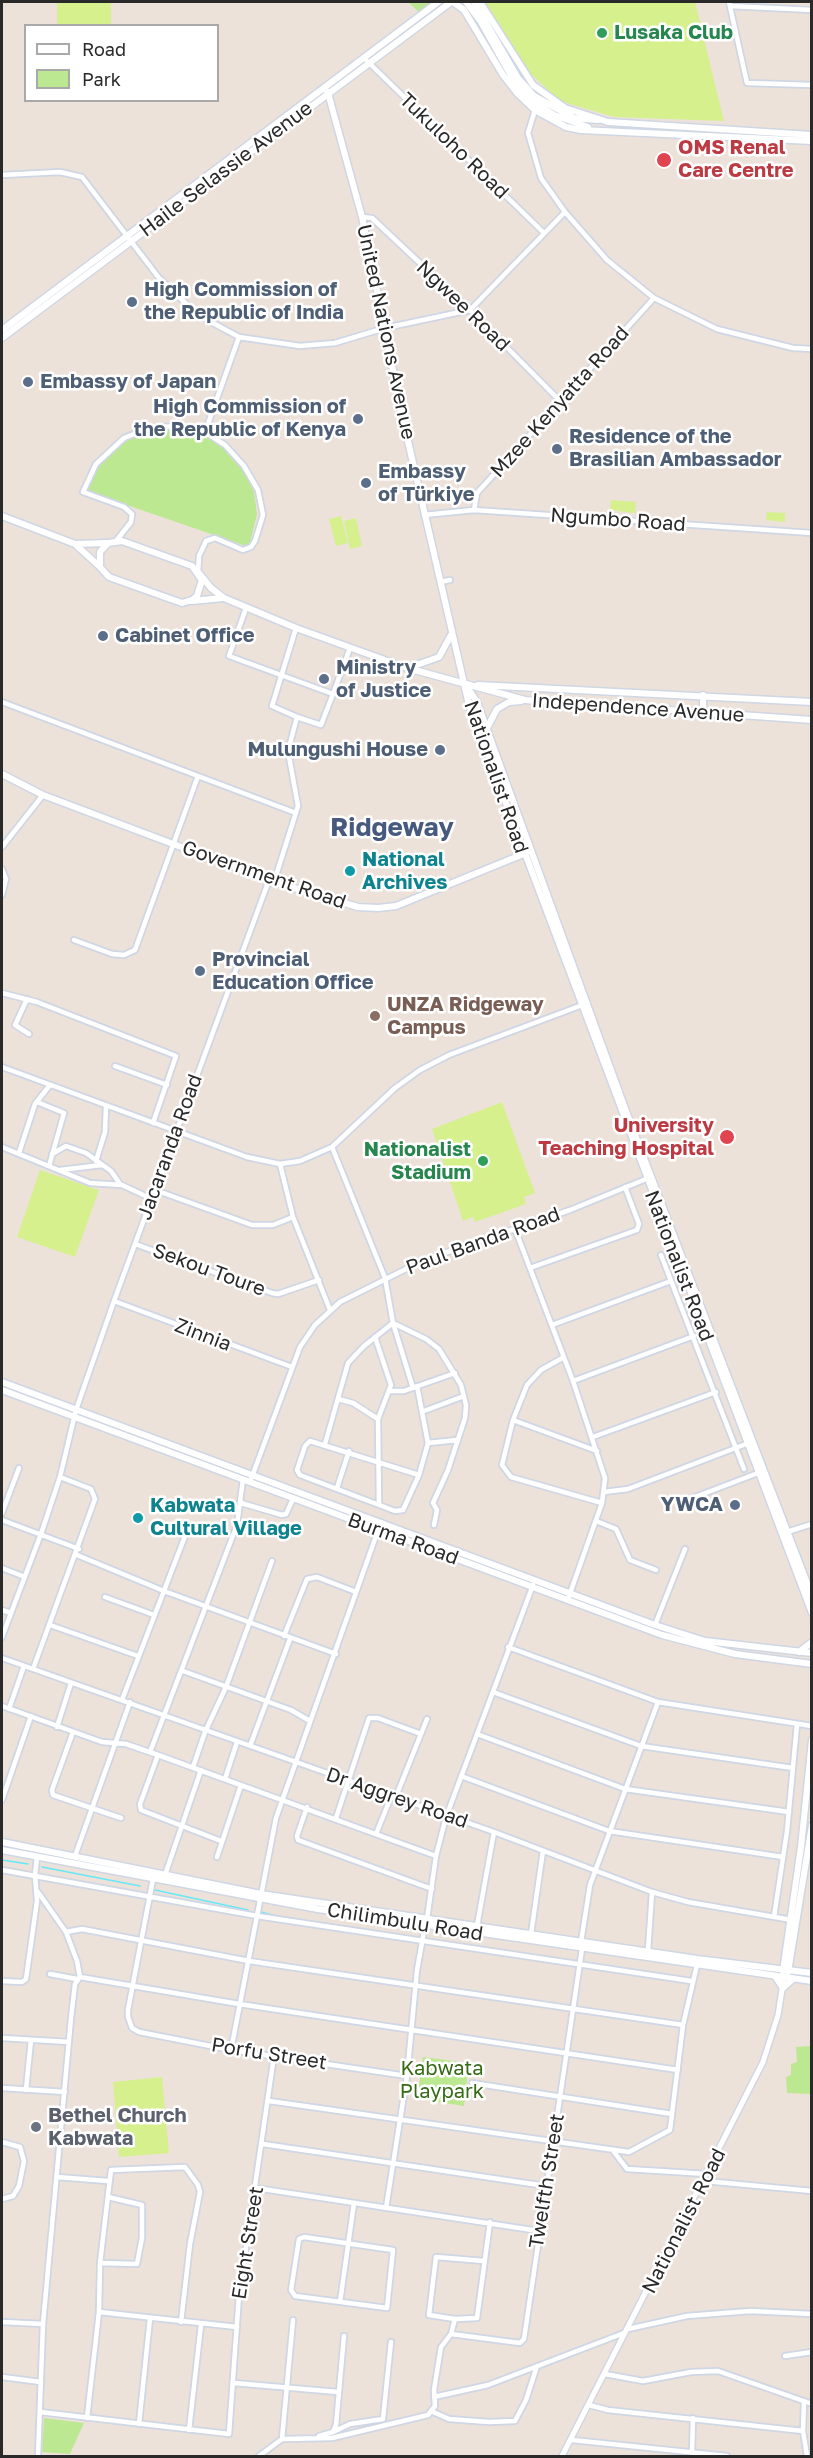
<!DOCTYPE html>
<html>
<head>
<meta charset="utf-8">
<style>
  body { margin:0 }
  #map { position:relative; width:813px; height:2458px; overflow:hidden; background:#ede2da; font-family:"Golos Text",sans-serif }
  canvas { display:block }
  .frame { position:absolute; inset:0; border:3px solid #292929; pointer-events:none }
  .legend { position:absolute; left:24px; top:24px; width:195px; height:78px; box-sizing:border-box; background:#fff; border:2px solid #a9a9a9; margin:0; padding:8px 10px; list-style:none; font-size:18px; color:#292929 }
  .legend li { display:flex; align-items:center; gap:12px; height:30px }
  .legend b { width:30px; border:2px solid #a9a9a9 }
</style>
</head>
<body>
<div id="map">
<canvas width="813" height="2458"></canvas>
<div class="frame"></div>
<ul class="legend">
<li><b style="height:8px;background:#fff"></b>Road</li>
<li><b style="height:16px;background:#bde892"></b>Park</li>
</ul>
</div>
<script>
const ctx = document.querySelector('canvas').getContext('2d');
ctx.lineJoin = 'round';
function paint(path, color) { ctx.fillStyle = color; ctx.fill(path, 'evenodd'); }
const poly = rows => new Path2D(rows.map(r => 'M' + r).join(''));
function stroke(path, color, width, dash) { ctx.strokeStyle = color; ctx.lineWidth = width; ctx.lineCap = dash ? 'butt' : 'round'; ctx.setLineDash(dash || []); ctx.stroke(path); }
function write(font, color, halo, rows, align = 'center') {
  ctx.font = font + ' "Golos Text",sans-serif'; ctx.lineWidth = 5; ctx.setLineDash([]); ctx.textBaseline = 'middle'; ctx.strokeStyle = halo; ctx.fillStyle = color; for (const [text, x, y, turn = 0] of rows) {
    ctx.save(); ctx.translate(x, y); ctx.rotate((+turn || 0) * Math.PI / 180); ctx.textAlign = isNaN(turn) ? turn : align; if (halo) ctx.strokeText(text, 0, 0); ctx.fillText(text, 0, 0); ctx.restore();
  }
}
const green = poly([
  [408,2,434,2,420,13],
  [176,428,201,433,224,447,243,467,254,492,257,514,249,547,86,491,98,466,126,440,150,430],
  [811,2046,811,2094,787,2093,786,2077,791,2075,791,2064,797,2062,796,2047],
  [423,2057,469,2063,464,2106,417,2099],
  [44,2418,84,2423,70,2454,42,2452]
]);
const pitch = poly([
  [57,2,111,2,111,25,57,25],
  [483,2,695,2,724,121,614,117,560,101,520,64],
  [611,500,636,502,635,513,610,510],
  [767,512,785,513,785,522,766,520],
  [341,516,348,543,336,546,329,519],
  [356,518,362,546,350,549,344,521],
  [502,1102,535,1193,524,1197,526,1204,475,1222,473,1217,463,1221,432,1129],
  [40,1170,99,1190,75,1257,17,1237],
  [162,2077,169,2153,119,2157,113,2082]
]);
const stream = poly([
  [2,1860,28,1864],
  [42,1867,140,1886],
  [155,1890,248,1910],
  [261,1912,280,1917]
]);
const minor = poly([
  [729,2,747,83,812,85],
  [730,6,812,10],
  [364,58,544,233],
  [535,110,528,133,541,178,565,212,607,260,654,298,717,329,793,348,812,349],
  [2,175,60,172,82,177,159,278,198,315,239,337,300,346,335,343,385,328,470,310,565,212],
  [362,217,372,218,470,310,560,401],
  [205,432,239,337],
  [474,510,477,493,654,298],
  [424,515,474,510,812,533],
  [116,541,131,522,132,514,124,507,83,492,96,464,124,438,149,428,175,426,205,432,225,445,244,466,258,490,263,515,255,541,251,547,243,550,215,538,206,541,199,556,198,572],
  [440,582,450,580],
  [246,608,229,656,333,694,350,648],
  [296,628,272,706,297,717],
  [2,702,296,813],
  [2,847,43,795],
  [2,869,6,879,2,895],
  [274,882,298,806,288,751,297,717,321,725,333,694],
  [74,940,112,954,124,955,135,950,198,776],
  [2,993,37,1002,176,1056,153,1123],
  [27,999,15,1025,29,1034],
  [115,1066,167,1085],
  [2,1067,247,1157,280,1164,300,1161,332,1147,395,1088,420,1070,449,1055,585,1004],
  [37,1102,64,1113,49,1166],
  [2,1147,90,1183,122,1185,152,1199],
  [332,1147,385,1278,393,1323,413,1388],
  [19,1153,35,1104,50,1085],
  [52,1154,66,1146,86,1153,111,1171,120,1184],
  [96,1161,105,1132,106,1106],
  [280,1164,293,1217,330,1310],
  [60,1170,102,1165],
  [155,1190,252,1225,273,1225,293,1217],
  [515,1229,573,1381,605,1478,602,1503,568,1599],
  [135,1244,272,1293,278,1294,319,1280],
  [661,1255,744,1469],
  [530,1268,637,1230,639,1224,625,1187],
  [114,1301,292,1367],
  [393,1323,426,1339,439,1349,461,1385,466,1405,465,1418,448,1470,433,1503,437,1510,434,1525],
  [552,1325,671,1281],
  [375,1337,391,1385,378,1419,379,1505],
  [564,1357,541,1370,527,1385,513,1420,502,1465,511,1477,602,1503],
  [573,1381,694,1336],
  [417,1386,428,1443,419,1475,403,1510,395,1511,300,1475,297,1470,305,1446,310,1441,419,1475],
  [389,1391,404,1391,455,1373],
  [338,1399,353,1403,378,1419],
  [424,1411,464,1396],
  [513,1420,597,1451],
  [593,1437,716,1392],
  [428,1443,457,1440],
  [325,1444,348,1363,364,1346,393,1323],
  [250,1482,300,1347,315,1325,340,1302,424,1260,570,1210,651,1177],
  [337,1488,349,1451],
  [604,1492,628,1489,746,1444],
  [241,1503,282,1515,286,1514,293,1499],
  [679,1503,758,1473],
  [2,1513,19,1468],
  [2,1520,79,1549],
  [596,1521,616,1529,630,1560,656,1570],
  [787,1532,812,1524],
  [77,1555,164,1591,336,1654],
  [2,1568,25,1577],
  [105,1597,154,1615],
  [2,1610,11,1613],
  [50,1625,138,1656],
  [655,1625,685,1549],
  [284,1636,307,1579,317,1577,356,1592],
  [2,1637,41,1534,60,1477,76,1410,114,1301,269,880],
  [508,1647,658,1702,812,1726],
  [2,1658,494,1832,652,1892,688,1902,792,1920],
  [33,1669,95,1499,91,1489,60,1477],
  [183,1671,291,1710,310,1721],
  [493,1692,641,1746,793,1768],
  [122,1700,187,1531],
  [2,1706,102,1742,126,1744,158,1755,436,1856],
  [9,1709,24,1666],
  [57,1727,71,1683],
  [73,1732,52,1790,53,1795,121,1818],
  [477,1734,625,1789,789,1812],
  [250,1746,290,1639],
  [150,1752,237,1525,243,1479],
  [158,1755,140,1804,141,1810,221,1841],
  [193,1767,205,1732,226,1687,272,1561],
  [461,1776,609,1831,783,1857],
  [225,1779,237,1742],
  [395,1799,427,1719],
  [2,1800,31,1716],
  [307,1807,297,1836,298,1840,432,1889],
  [336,1818,369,1718,378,1718,421,1734],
  [376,1834,391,1797],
  [75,1856,130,1702],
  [217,1857,241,1785],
  [2,1870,257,1916,691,1981],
  [165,1875,201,1770],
  [153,1879,128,2010,128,2017,132,2028,139,2032,231,2050,407,2076],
  [38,1892,66,1932,77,1961,80,1977],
  [774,1917,787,1831,797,1724],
  [427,1919,436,1856,446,1817,533,1585],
  [477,1926,494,1832],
  [66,1932,82,1929,249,1961,683,2025],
  [531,1934,543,1851],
  [581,1942,590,1885,658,1702],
  [648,1951,652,1892],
  [50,1974,77,1979],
  [2,1981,22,1982,26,1979,37,1901,35,1875,37,1857],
  [2,2038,69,2042],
  [231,2050,276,1818,381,1522],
  [472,2083,672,2114],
  [2,2088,65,2092],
  [26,2090,31,2040],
  [269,2101,629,2152,670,2130,683,2025,697,1965],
  [2,2142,20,2147,24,2161,19,2186,13,2196,2,2199],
  [263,2144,546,2186],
  [614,2152,627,2169,707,2174],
  [57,2177,108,2181],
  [705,2181,812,2191],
  [256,2188,539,2231],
  [386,2208,407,2076,417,1970,425,1926],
  [304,2237,393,2250,387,2308,295,2296,291,2290,299,2239,304,2237],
  [484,2261,436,2257,429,2315,455,2319,477,2318,490,2222],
  [100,2263,137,2264,142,2238,142,2205,108,2197],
  [340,2302,354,2203],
  [99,2312,237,2327],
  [2,2322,43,2324],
  [628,2329,687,2316,750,2311,812,2314],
  [451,2334,520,2343,524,2339,582,1949],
  [785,2356,812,2352],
  [605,2374,643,2381,691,2372,718,2371,812,2404],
  [2,2377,41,2382],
  [234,2383,338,2392],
  [434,2397,488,2385,624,2333],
  [804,2401,803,2431,807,2456],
  [589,2405,608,2410,803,2431],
  [40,2412,229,2434,239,2295,274,2056],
  [433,2412,449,2419,489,2422,515,2421,526,2400,537,2366],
  [87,2418,99,2312,100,2263,111,2170,185,2167,198,2185,200,2192,190,2244,181,2322],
  [139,2424,150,2318],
  [189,2430,201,2325],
  [333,2432,350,2424,383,2419,391,2342],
  [319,2436,333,2432,336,2425,344,2336],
  [282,2439,293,2320],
  [572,2440,727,2456],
  [692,2454,693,2418],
  [38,2456,43,2324,71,2018,75,1984,80,1977,239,2004,678,2070],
  [259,2456,282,2439,332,2438,428,2415,435,2406,434,2390,441,2347,451,2334,455,2319]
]);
const tertiary = poly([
  [562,2456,763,2062,778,2015,784,1977]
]);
const secondary = poly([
  [453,2,464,10,503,75,517,93,535,110,566,127,581,130,812,141],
  [466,2,481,22,514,81,531,100,554,115,588,127],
  [474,2,518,78,534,96,574,118,598,120],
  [480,2,533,85,565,108,608,122,812,135],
  [324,88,328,93,362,217,404,424,469,705,812,1613],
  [2,330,438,2],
  [2,338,451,2],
  [2,516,75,544,107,543],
  [122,541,192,566,202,580,197,596,192,600,182,603,109,577,100,567,100,552,108,543,122,541],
  [76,545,99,566],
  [198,572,211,588,224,598,296,628,407,668,525,700,812,720],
  [192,601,223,598],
  [408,668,439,657,451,635],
  [478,685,812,702],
  [467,687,477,702,627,1114,812,1596],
  [703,695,703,713],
  [486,730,497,709,509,702,521,701],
  [2,774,43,795,274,882,358,907,378,908,396,906,526,853],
  [2,1382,655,1625,705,1641,812,1653],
  [2,1390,662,1635,735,1654,812,1664],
  [799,1652,812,1642],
  [2,1842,261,1894,697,1959,812,1973],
  [2,1850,318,1909,812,1981],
  [783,1971,801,1847,812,1740],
  [788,1972,812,1825],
  [775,1976,783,1988,793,1979]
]);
const markers = [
  [602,33,6,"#2e9e5b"],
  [664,160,8,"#e0444e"],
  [132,302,6,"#5c6f8a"],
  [28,382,6,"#5c6f8a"],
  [358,419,6,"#5c6f8a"],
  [557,449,6,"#5c6f8a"],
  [366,483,6,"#5c6f8a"],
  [103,636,6,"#5c6f8a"],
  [324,679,6,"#5c6f8a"],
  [440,750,6,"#5c6f8a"],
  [350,871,6,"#0f9aa8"],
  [200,971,6,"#5c6f8a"],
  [375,1016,6,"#8d6e63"],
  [727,1137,8,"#e0444e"],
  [483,1161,6,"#2e9e5b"],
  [735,1505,6,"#5c6f8a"],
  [138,1518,6,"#0f9aa8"],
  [36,2127,6,"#6b7280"]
];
const leisureNames = [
  ["Lusaka Club",614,33],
  ["Nationalist",471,1150,"right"],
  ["Stadium",471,1173,"right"]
];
const streetNames = [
  ["Tukuloho Road",454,146,44],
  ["Haile Selassie Avenue",226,169,-37],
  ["Ngwee Road",463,306,44],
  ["United Nations Avenue",386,332,78],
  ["Mzee Kenyatta Road",560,402,-48],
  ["Ngumbo Road",618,520,4],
  ["Independence Avenue",638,708,4],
  ["Nationalist Road",496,777,71],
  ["Government Road",264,875,19],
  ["Jacaranda Road",170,1147,-70],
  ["Paul Banda Road",483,1241,-20],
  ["Nationalist Road",679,1266,69],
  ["Sekou Toure",209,1270,20],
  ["Zinnia",203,1335,21],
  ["Burma Road",403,1539,20],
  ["Dr Aggrey Road",397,1798,19],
  ["Chilimbulu Road",405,1922,9],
  ["Porfu Street",269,2054,9],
  ["Twelfth Street",547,2181,-81],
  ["Nationalist Road",684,2221,-63],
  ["Eight Street",248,2243,-81]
];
const healthNames = [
  ["OMS Renal",678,148],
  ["Care Centre",678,171],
  ["University",714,1126,"right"],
  ["Teaching Hospital",714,1149,"right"]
];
const serviceNames = [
  ["High Commission of",144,290],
  ["the Republic of India",144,313],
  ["Embassy of Japan",40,382],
  ["High Commission of",346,407,"right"],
  ["the Republic of Kenya",346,430,"right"],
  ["Residence of the",569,437],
  ["Brasilian Ambassador",569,460],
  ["Embassy",378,472],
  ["of Türkiye",378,495],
  ["Cabinet Office",115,636],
  ["Ministry",336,668],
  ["of Justice",336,691],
  ["Mulungushi House",428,750,"right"],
  ["Provincial",212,960],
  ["Education Office",212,983],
  ["YWCA",723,1505,"right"]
];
const cultureNames = [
  ["National",362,860],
  ["Archives",362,883],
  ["Kabwata",150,1506],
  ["Cultural Village",150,1529]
];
const educationNames = [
  ["UNZA Ridgeway",387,1005],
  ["Campus",387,1028]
];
const parkNames = [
  ["Kabwata",442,2069],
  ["Playpark",442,2092]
];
const worshipNames = [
  ["Bethel Church",48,2116],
  ["Kabwata",48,2139]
];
const districtNames = [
  ["Ridgeway",392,828]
];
paint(green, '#bde892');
paint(pitch, '#d6f08d');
stroke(stream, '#65e8f7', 1.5);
stroke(minor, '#cfd6e4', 8);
stroke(tertiary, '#cfd6e4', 8);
stroke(secondary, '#cfd6e4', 9);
stroke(minor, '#fff', 4.5);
stroke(tertiary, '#fff', 5);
stroke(secondary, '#fff', 6);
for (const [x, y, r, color] of markers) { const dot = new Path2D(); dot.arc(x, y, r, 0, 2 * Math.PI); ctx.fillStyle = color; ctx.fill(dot); stroke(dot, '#fff', 2); }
write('bold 20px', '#27864d', '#fff', leisureNames, 'left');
write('20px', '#292929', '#fff', streetNames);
write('bold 20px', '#be3a42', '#fff', healthNames, 'left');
write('bold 20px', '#4e5e75', '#fff', serviceNames, 'left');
write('bold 20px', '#0d838f', '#fff', cultureNames, 'left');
write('bold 20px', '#785e54', '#fff', educationNames, 'left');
write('20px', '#356b15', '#fff', parkNames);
write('bold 20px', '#5b616d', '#fff', worshipNames, 'left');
write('bold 26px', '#47597d', '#fff', districtNames);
</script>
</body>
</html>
